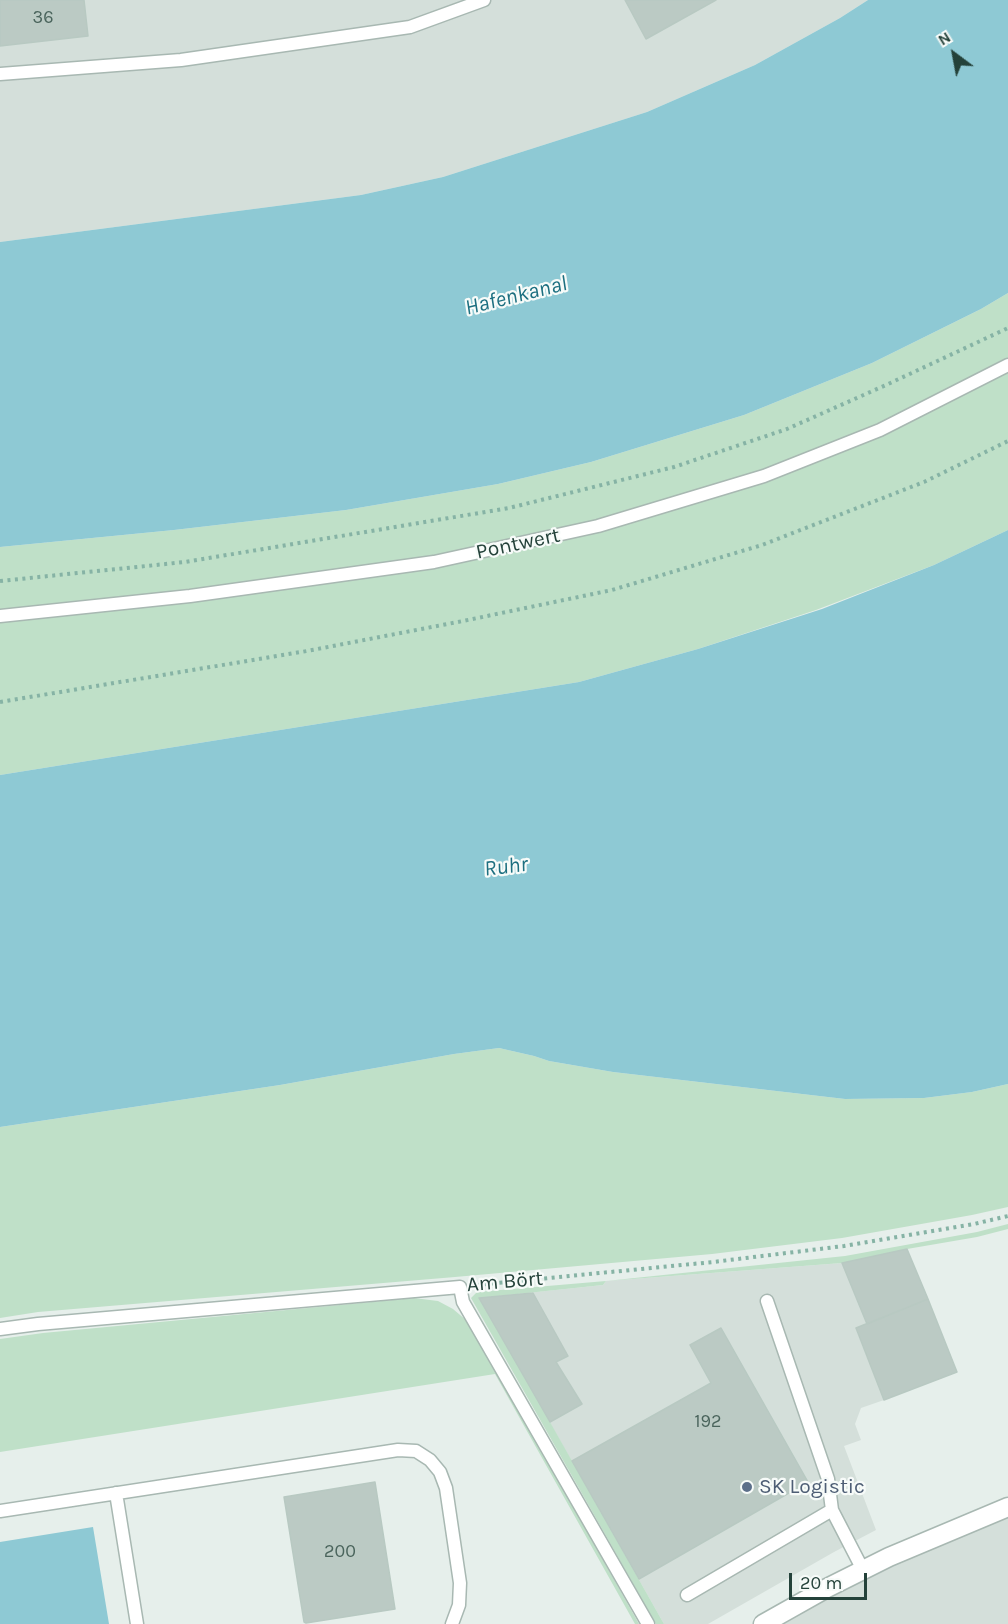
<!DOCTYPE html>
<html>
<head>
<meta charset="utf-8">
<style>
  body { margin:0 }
  #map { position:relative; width:1008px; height:1624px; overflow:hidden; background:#e6efeb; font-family:Karla,sans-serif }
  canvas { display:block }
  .north { position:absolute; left:924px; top:24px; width:60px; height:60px; -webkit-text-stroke:4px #f7fbf9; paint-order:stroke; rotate:328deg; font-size:16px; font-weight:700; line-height:24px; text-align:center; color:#24423a }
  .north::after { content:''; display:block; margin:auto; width:21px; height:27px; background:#24423a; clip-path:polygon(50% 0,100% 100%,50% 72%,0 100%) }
  .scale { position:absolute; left:789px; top:1573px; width:78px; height:27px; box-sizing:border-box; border:3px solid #24423a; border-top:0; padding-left:8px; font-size:18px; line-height:21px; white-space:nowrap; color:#24423a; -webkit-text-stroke:4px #f7fbf9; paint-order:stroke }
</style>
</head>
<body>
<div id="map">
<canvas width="1008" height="1624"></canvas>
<div class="north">N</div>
<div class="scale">20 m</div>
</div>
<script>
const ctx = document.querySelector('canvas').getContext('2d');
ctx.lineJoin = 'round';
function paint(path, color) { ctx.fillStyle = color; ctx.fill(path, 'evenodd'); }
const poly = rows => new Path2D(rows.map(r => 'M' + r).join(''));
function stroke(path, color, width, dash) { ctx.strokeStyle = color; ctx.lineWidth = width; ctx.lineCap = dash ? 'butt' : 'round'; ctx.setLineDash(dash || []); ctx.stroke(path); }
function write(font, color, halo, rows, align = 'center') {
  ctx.font = font + ' Karla,sans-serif'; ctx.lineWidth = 4.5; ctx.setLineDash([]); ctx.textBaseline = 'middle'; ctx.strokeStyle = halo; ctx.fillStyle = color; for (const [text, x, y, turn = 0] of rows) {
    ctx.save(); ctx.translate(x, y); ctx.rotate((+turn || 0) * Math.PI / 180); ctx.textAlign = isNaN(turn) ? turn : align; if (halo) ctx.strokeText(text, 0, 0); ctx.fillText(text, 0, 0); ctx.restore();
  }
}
const built = poly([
  [0,0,868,0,840,18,755,65,647,112,443,177,361,195,0,242],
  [907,1249,928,1299,856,1329,884,1400,861,1408,855,1424,861,1440,844,1446,876,1530,834,1552,708,1624,664,1624,479,1298,603,1285,606,1281,842,1263],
  [1008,1510,1008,1624,771,1624,889,1557]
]);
const green = poly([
  [1008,293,1008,530,934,565,816,610,698,649,579,682,0,775,0,547,174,530,346,510,498,484,591,462,744,415,872,363,981,309],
  [499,1048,534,1056,549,1061,613,1072,845,1099,924,1098,972,1092,1008,1084,1008,1207,972,1215,842,1238,712,1254,455,1277,38,1312,0,1318,0,1127,280,1085,454,1054],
  [1008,1224,1008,1229,977,1237,907,1249,842,1263,606,1281,603,1285,480,1298,664,1624,656,1624,471,1298,477,1292,606,1281,845,1256,977,1232],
  [414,1298,438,1301,453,1309,466,1320,498,1373,639,1624,635,1624,495,1374,0,1452,0,1339,43,1333]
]);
const water = poly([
  [868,0,1008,0,1008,293,981,309,872,363,744,415,591,462,498,484,346,510,174,530,0,547,0,242,361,195,443,177,647,112,755,65,840,18],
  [1008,530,1008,1084,972,1092,924,1098,845,1099,613,1072,549,1061,534,1056,499,1048,454,1054,280,1085,0,1127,0,775,579,682,698,649,822,609,934,565],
  [93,1527,109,1624,0,1624,0,1542]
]);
const building = poly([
  [0,0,84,0,88,36,0,46,0,0],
  [625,0,716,0,646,39,625,0],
  [907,1249,928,1299,867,1324,842,1263,907,1249],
  [533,1293,568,1356,556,1362,582,1404,550,1422,479,1298,533,1293],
  [928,1299,957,1372,884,1400,856,1328,928,1299],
  [721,1328,808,1482,639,1579,572,1461,711,1383,690,1345,721,1328],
  [375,1482,395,1609,306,1623,304,1622,284,1497,375,1482]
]);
const path = poly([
  [0,581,185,562,509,508,674,467,787,429,886,385,1008,328],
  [0,702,307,651,463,621,612,590,762,545,924,482,1008,441],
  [477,1285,713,1262,844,1246,974,1224,1008,1216]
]);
const service = poly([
  [0,74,181,60,410,27,484,0],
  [0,616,190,596,434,562,598,526,764,476,880,430,1008,365],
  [767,1301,828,1479,832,1510,863,1570],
  [0,1329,38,1324,460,1287,463,1302,648,1624],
  [116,1493,137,1624],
  [0,1511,398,1450,416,1451,430,1460,440,1472,446,1488,460,1583,459,1605,452,1624],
  [687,1595,832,1510]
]);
const minor = poly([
  [763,1624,827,1588,889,1557,1008,1507]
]);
const markers = [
  [747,1487,6,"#5c6f8a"]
];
const numberNames = [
  ["36",43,18],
  ["192",708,1422],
  ["200",340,1552]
];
const streetNames = [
  ["Pontwert",518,544,-12],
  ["Am Bört",505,1282,-5]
];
const serviceNames = [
  ["SK Logistic",759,1487]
];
const waterNames = [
  ["Hafenkanal",516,296,-14],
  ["Ruhr",506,867,-7]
];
paint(built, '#d4dfda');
paint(green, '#bfe0c8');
paint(water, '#8ec9d4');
paint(building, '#bbcac4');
stroke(building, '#b8c9c2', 1.5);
stroke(service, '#a8b8b2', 15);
stroke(minor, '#a8b8b2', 21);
stroke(path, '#86b3a5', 4, [3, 4.5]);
stroke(service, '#fff', 12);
stroke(minor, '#fff', 18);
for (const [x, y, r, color] of markers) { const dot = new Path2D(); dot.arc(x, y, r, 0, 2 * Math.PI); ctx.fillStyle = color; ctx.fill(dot); stroke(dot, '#f7fbf9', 2); }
write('18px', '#4a645c', null, numberNames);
write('21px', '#24423a', '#f7fbf9', streetNames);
write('21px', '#4e5e75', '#f7fbf9', serviceNames, 'left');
write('italic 22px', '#1c6f80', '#f7fbf9', waterNames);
</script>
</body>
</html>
